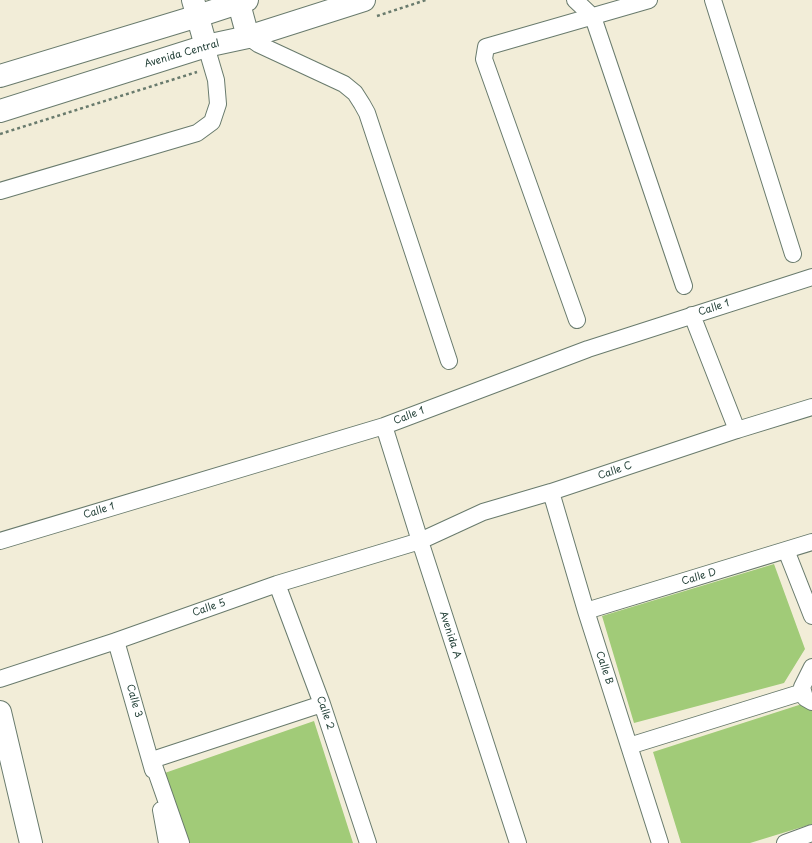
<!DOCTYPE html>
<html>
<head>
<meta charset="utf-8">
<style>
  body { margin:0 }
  canvas { display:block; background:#f2edd8 }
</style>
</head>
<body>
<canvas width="812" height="843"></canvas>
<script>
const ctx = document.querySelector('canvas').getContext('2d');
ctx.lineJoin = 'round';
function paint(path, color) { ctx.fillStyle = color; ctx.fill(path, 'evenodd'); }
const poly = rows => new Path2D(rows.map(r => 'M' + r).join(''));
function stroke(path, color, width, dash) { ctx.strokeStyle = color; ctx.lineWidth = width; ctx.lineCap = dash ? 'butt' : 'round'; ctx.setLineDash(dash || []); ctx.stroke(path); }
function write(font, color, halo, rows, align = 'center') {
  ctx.font = font + ' "Playpen Sans",sans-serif'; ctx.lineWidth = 3; ctx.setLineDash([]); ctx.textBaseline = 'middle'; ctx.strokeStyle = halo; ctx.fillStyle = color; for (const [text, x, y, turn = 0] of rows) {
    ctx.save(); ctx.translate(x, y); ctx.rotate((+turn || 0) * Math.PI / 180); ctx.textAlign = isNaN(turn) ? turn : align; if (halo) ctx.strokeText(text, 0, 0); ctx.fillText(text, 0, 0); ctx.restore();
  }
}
const green = poly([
  [774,564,805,649,784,683,634,723,602,616],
  [802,704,812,711,812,824,750,843,681,843,653,752],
  [314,721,353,843,174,843,159,775]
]);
const path = poly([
  [377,16,426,0],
  [0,134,197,72]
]);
const minor = poly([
  [575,0,593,17,684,286],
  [713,0,793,254],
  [248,37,258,44,344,84,355,93,362,104,367,113,449,361],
  [0,191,197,133,212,122,218,104,216,80,206,46],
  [692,315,737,430],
  [577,320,484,59,486,47,649,0],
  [384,426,420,541,518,843],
  [551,492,586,611,660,843],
  [0,541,384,426,588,349,812,277],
  [786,550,812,616],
  [277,584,322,704,368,843],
  [586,611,812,542],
  [116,641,153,770],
  [812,667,802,687,805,698,812,702],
  [0,679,116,641,277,584,420,541,483,512,551,492,737,430,812,407],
  [629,746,803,692],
  [161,810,167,843],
  [181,843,152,760,322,704],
  [785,843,812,833]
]);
const secondary = poly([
  [193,0,206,46],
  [238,0,248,37],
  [0,712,31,843]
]);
const primary = poly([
  [0,76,198,16,247,0],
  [0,111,206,46,248,37,364,0]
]);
const streetNames = [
  ["Avenida Central",182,54,-16],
  ["Calle 1",714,308,-18],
  ["Calle 1",409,416,-21],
  ["Calle C",615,471,-19],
  ["Calle 1",99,511,-17],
  ["Calle D",699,577,-17],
  ["Calle 5",209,608,-19],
  ["Avenida A",450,635,72],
  ["Calle B",604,668,72],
  ["Calle 3",134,701,74],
  ["Calle 2",325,713,71]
];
paint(green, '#a1cb78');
stroke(minor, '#697b6d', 18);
stroke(secondary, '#697b6d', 24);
stroke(primary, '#697b6d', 24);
stroke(path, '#697b6d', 2.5, [3, 3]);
stroke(minor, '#fff', 16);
stroke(secondary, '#fff', 22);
stroke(primary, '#fff', 22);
write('10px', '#1f3d34', '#fff', streetNames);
</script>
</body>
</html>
